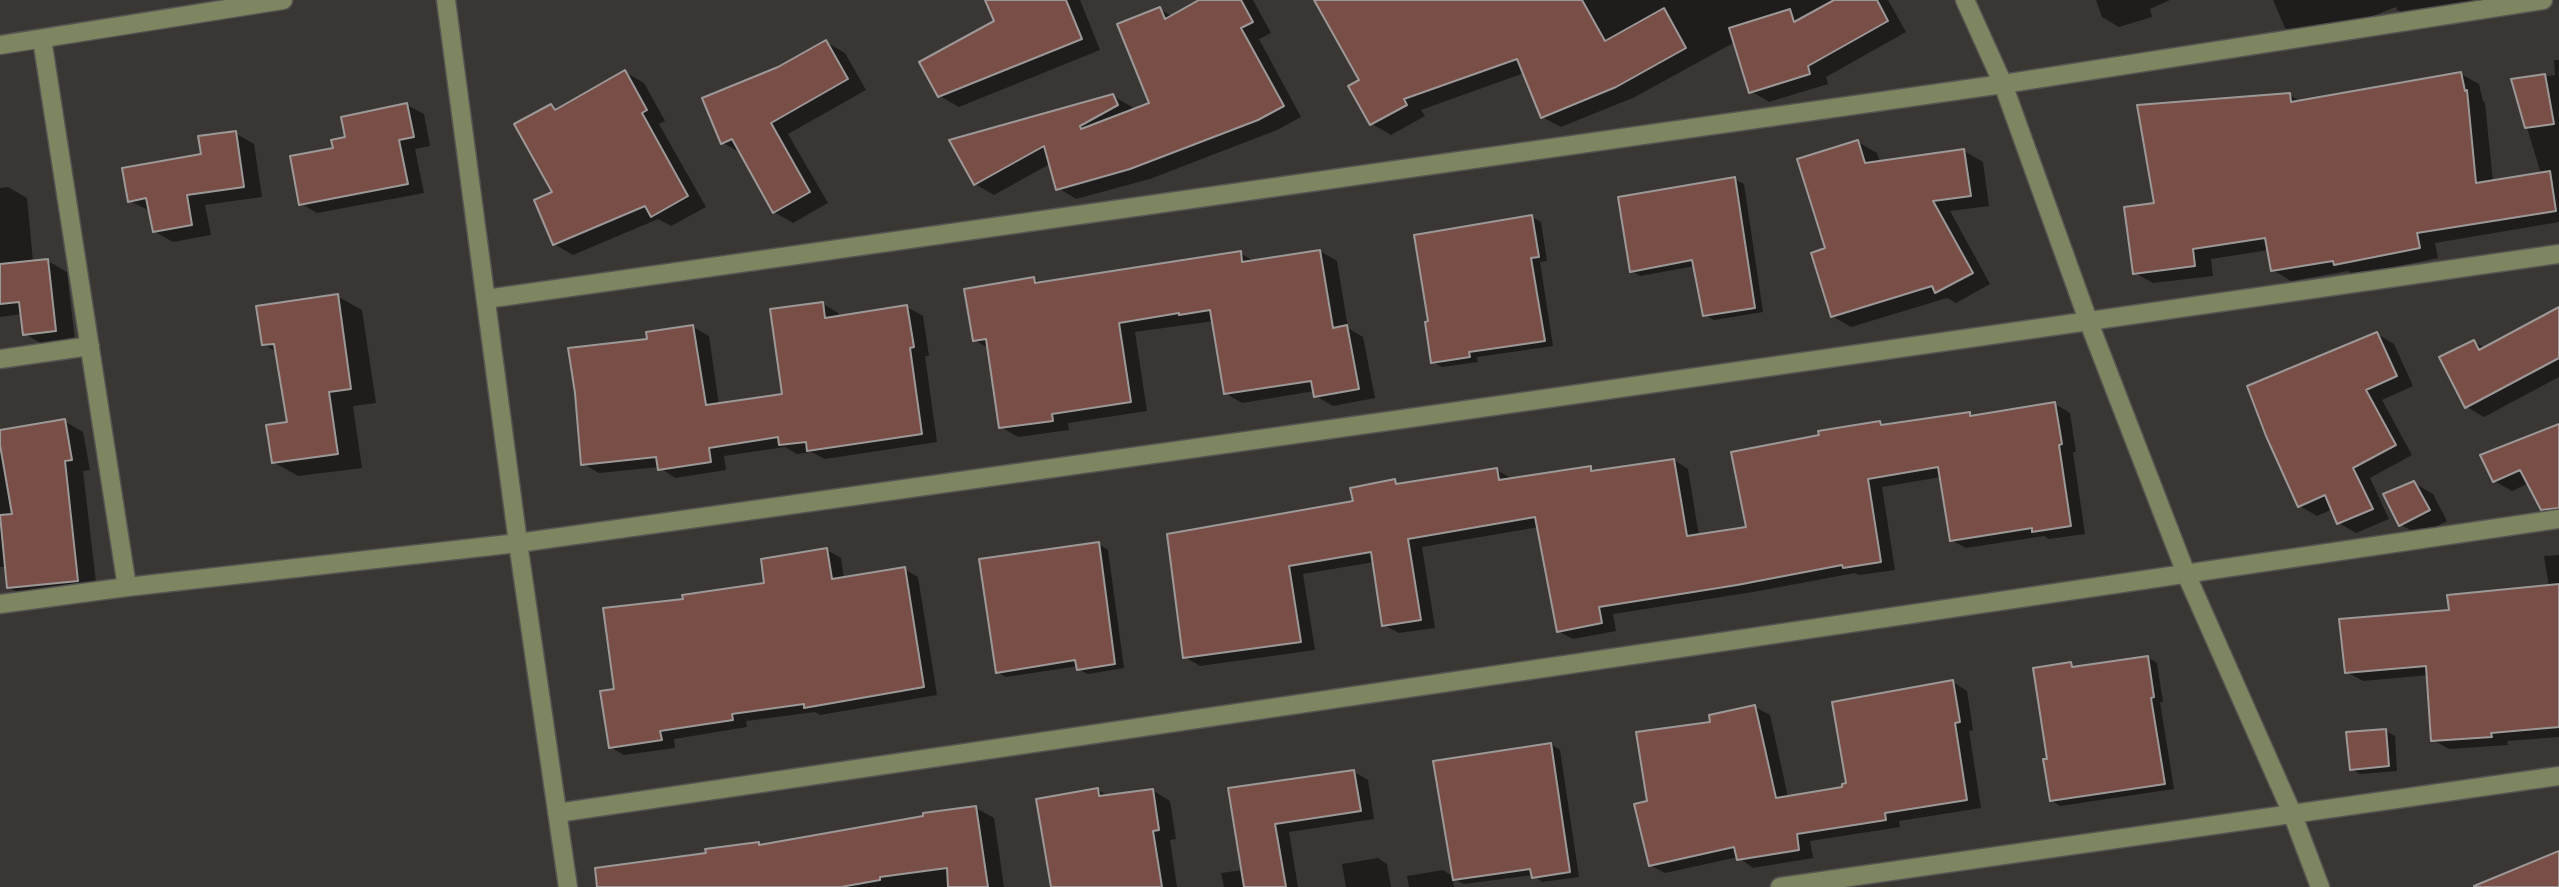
<!DOCTYPE html>
<html>
<head>
<meta charset="utf-8">
<style>
  body { margin:0 }
  canvas { display:block; background:#393633 }
</style>
</head>
<body>
<canvas width="2559" height="887"></canvas>
<script>
const ctx = document.querySelector('canvas').getContext('2d');
ctx.lineJoin = 'round';
function paint(path, color) { ctx.fillStyle = color; ctx.fill(path, 'evenodd'); }
const poly = rows => new Path2D(rows.map(r => 'M' + r).join(''));
function stroke(path, color, width, dash) { ctx.strokeStyle = color; ctx.lineWidth = width; ctx.lineCap = dash ? 'butt' : 'round'; ctx.setLineDash(dash || []); ctx.stroke(path); }
const shadow = poly([
  [996,0,1080,0,1100,50,959,107,940,96,996,21],
  [1203,0,1253,0,1271,33,1259,39,1301,117,1277,130,1150,179,1076,199,1058,188,1050,164,994,195,975,184,1113,96,1132,107,1134,111,1151,104,1160,9,1173,17],
  [1337,0,1888,0,1906,32,1826,77,1828,84,1769,102,1751,91,1735,42,1635,97,1561,127,1542,117,1524,73,1421,110,1425,116,1391,135,1372,124],
  [2096,0,2170,0,2150,9,2152,17,2119,27,2102,17],
  [2273,0,2480,0,2480,7,2421,24,2397,10,2396,7,2309,41,2285,28],
  [826,42,845,53,866,90,788,134,828,203,793,223,774,212,742,154,722,142,779,69],
  [2554,60,2559,60,2559,222,2435,243,2438,258,2354,275,2348,271,2291,281,2273,270,2269,250,2211,259,2213,276,2153,283,2135,273,2156,204,2290,95,2301,102,2461,74,2479,84,2483,101,2485,103,2493,182,2541,174,2513,81,2555,75],
  [625,72,644,83,665,121,659,124,706,207,671,226,658,219,573,255,554,244,551,106,558,110],
  [407,105,424,114,430,146,415,149,424,193,317,213,300,203,347,139],
  [235,133,254,144,262,197,205,205,211,235,173,242,154,231,150,211,130,201],
  [1858,142,1877,153,1880,162,1964,151,1983,162,1989,206,1950,211,1990,284,1956,303,1947,298,1851,327,1832,316,1827,250],
  [1734,179,1744,184,1763,312,1714,320,1705,315,1695,266,1640,276,1631,270],
  [8,187,27,198,33,262,48,261,67,272,75,341,44,345,25,334,22,314,0,317,0,188],
  [1532,217,1541,222,1547,261,1540,262,1553,346,1477,357,1478,362,1442,367,1433,362],
  [1320,251,1337,261,1348,328,1363,337,1375,398,1333,406,1316,396,1315,391,1242,403,1225,393,1214,321,1135,332,1147,411,1068,423,1069,430,1018,437,1001,427,990,349,974,340,1034,279,1042,283,1240,253,1255,262],
  [337,296,362,310,376,403,353,406,362,468,298,476,273,462,289,424,277,352,263,344],
  [822,303,838,313,839,318,907,307,923,316,929,356,925,356,937,442,825,459,811,452,797,454,785,447,724,456,726,470,675,478,659,467,599,473,583,464,649,341,693,327,709,336,719,405,784,395],
  [2559,309,2559,377,2484,417,2467,407,2474,342,2485,348],
  [2377,334,2394,344,2413,386,2382,400,2412,455,2370,478,2389,519,2356,533,2339,523,2333,509,2317,516,2300,506],
  [2055,404,2070,413,2076,452,2073,452,2085,534,2049,539,2044,536,1966,548,1951,540,1941,477,1882,487,1895,570,1859,575,1855,573,1753,592,1613,614,1616,631,1573,639,1558,631,1539,527,1422,547,1435,628,1399,633,1384,625,1374,562,1303,574,1315,650,1200,666,1185,657,1355,503,1395,481,1402,485,1497,470,1512,479,1590,468,1598,472,1674,460,1688,469,1699,536,1748,528,1880,423,1886,426,1969,414,1975,417],
  [64,421,83,432,90,470,83,471,97,591,27,598,8,587,6,567,0,567,0,432],
  [2559,426,2559,518,2542,509,2529,483,2512,491,2494,481],
  [2414,483,2433,494,2447,521,2420,535,2401,525],
  [1099,544,1108,550,1124,668,1088,674,1078,669,1078,666,1006,677,997,672],
  [827,550,841,558,844,579,904,569,918,577,937,695,820,715,815,712,746,721,747,727,674,739,675,748,624,755,610,747,616,690,685,601,766,584],
  [2559,555,2559,737,2507,741,2508,745,2449,749,2433,740,2429,675,2363,681,2346,672,2451,612,2549,587,2544,556],
  [2147,657,2157,663,2163,702,2160,702,2174,789,2060,806,2051,800,2071,664,2078,668],
  [1953,682,1967,691,1973,730,1969,731,1981,808,1899,821,1900,827,1810,841,1813,858,1753,868,1738,857,1665,873,1650,865,1649,802,1712,723,1755,707,1770,715,1788,797,1844,788],
  [2386,731,2395,736,2397,771,2360,774,2351,769],
  [1551,744,1560,750,1579,877,1542,882,1533,875,1464,884,1452,878,1454,887,1409,887,1407,876,1443,870,1454,877],
  [1354,772,1368,780,1374,819,1289,832,1298,887,1224,887,1221,873,1243,870,1230,789],
  [1098,790,1109,796,1152,790,1170,801,1176,839,1170,840,1177,887,1053,887],
  [976,808,994,818,1004,887,628,887,708,854],
  [1378,858,1387,864,1391,887,1346,887,1342,864]
]);
const building = poly([
  [985,0,1066,0,1082,39,938,97,919,62,994,21,985,0],
  [1199,0,1241,0,1253,22,1241,28,1284,106,1258,120,1130,169,1056,190,1044,146,974,185,949,140,1113,94,1118,105,1080,126,1081,129,1149,103,1117,24,1160,7,1165,19,1199,0],
  [1314,0,1582,0,1605,41,1664,8,1686,48,1616,87,1541,118,1517,59,1404,99,1407,105,1370,125,1348,86,1359,80,1314,0],
  [1834,0,1877,0,1888,21,1808,66,1810,74,1749,93,1729,28,1790,9,1794,22,1834,0],
  [826,40,848,79,771,123,810,192,773,213,732,139,721,144,702,98,778,67,826,40],
  [625,70,647,110,642,113,688,196,651,217,645,206,553,245,534,200,552,192,514,124,551,104,555,110,625,70],
  [2461,72,2465,91,2467,90,2476,183,2550,171,2556,211,2417,233,2420,248,2334,265,2333,261,2271,271,2265,238,2193,249,2195,266,2133,274,2124,207,2154,203,2137,105,2290,93,2291,102,2461,72],
  [2545,74,2554,124,2525,128,2511,79,2545,74],
  [407,103,414,137,399,140,408,184,299,205,290,156,333,148,331,140,345,137,341,117,407,103],
  [236,131,244,187,187,195,192,225,153,232,146,198,128,202,122,168,201,154,198,136,236,131],
  [1858,140,1865,163,1964,149,1971,196,1933,201,1973,273,1935,293,1932,286,1831,317,1811,253,1825,248,1797,159,1858,140],
  [1735,177,1755,308,1703,316,1692,260,1630,272,1618,197,1735,177],
  [1532,215,1539,257,1531,258,1545,341,1469,352,1470,357,1431,363,1425,322,1428,321,1414,235,1532,215],
  [1320,250,1333,328,1347,325,1359,389,1314,397,1311,381,1224,394,1210,310,1179,315,1179,313,1119,323,1131,402,1052,414,1053,421,999,428,986,339,973,341,964,289,1034,277,1035,283,1241,251,1242,262,1320,250],
  [48,259,56,331,23,335,19,302,0,304,0,264,48,259],
  [338,294,351,389,329,392,338,454,272,463,266,425,287,422,274,344,262,345,256,306,338,294],
  [823,302,825,318,907,305,914,347,910,348,922,434,807,451,806,442,779,445,778,437,709,448,711,462,658,470,656,457,581,465,575,393,568,348,647,339,646,332,693,325,706,405,782,394,770,309,823,302],
  [2559,307,2559,358,2465,408,2439,357,2474,340,2479,350,2559,307],
  [2377,332,2397,376,2366,390,2396,445,2353,468,2373,509,2337,524,2325,495,2298,507,2266,436,2247,386,2377,332],
  [2055,402,2062,444,2059,445,2071,526,2032,532,2032,528,1950,541,1938,467,1868,479,1881,562,1843,568,1842,565,1737,585,1599,607,1602,623,1557,632,1535,517,1408,539,1421,620,1382,626,1371,552,1289,566,1301,642,1183,658,1167,534,1353,501,1350,488,1395,479,1396,484,1497,468,1499,480,1591,466,1591,471,1674,459,1687,536,1746,527,1731,452,1819,435,1818,431,1880,421,1881,425,1970,412,1970,416,2055,402],
  [65,419,72,460,65,461,78,581,7,588,0,515,12,514,0,445,0,430,65,419],
  [2559,424,2559,508,2541,510,2520,470,2493,482,2480,455,2559,424],
  [2414,481,2430,510,2399,526,2383,494,2414,481],
  [1099,542,1115,664,1077,670,1075,660,996,673,979,559,1099,542],
  [827,548,832,579,905,567,924,687,804,708,804,704,732,714,733,720,660,731,662,740,609,748,600,691,614,689,603,608,683,599,682,595,764,583,761,559,827,548],
  [2559,584,2559,727,2491,733,2492,737,2431,741,2426,666,2345,673,2339,619,2449,610,2447,595,2559,584],
  [2148,656,2154,697,2151,698,2165,784,2050,801,2043,759,2047,759,2033,668,2071,662,2072,667,2148,656],
  [1953,680,1960,722,1955,723,1967,800,1885,813,1886,820,1797,834,1799,850,1737,860,1734,847,1649,866,1634,804,1647,801,1636,732,1710,722,1709,715,1755,705,1776,798,1842,787,1842,784,1846,783,1832,702,1953,680],
  [2386,729,2389,766,2350,770,2346,732,2386,729],
  [1551,743,1570,872,1532,878,1530,869,1453,880,1433,761,1551,743],
  [1354,770,1361,811,1275,824,1286,887,1244,887,1228,788,1354,770],
  [1098,788,1099,796,1153,789,1159,830,1153,831,1162,887,1051,887,1036,799,1098,788],
  [976,806,988,887,948,887,947,868,880,877,880,880,841,887,597,887,595,868,706,853,705,849,759,842,759,845,923,816,923,813,976,806],
  [2559,851,2559,887,2474,887,2474,886,2559,851]
]);
const minor = poly([
  [446,0,518,543,568,887],
  [1965,0,2003,84,2088,320,2187,576,2292,813,2320,887],
  [42,39,127,587],
  [0,45,283,0],
  [486,299,2003,84,2543,0],
  [0,359,90,346],
  [0,604,127,587,518,543,1389,421,2559,254],
  [557,813,2559,519],
  [1780,887,2559,776]
]);
paint(shadow, '#0007');
paint(building, '#794e46');
stroke(building, '#9c9897', 2);
stroke(minor, '#565451', 21);
stroke(minor, '#7d8661', 18);
</script>
</body>
</html>
